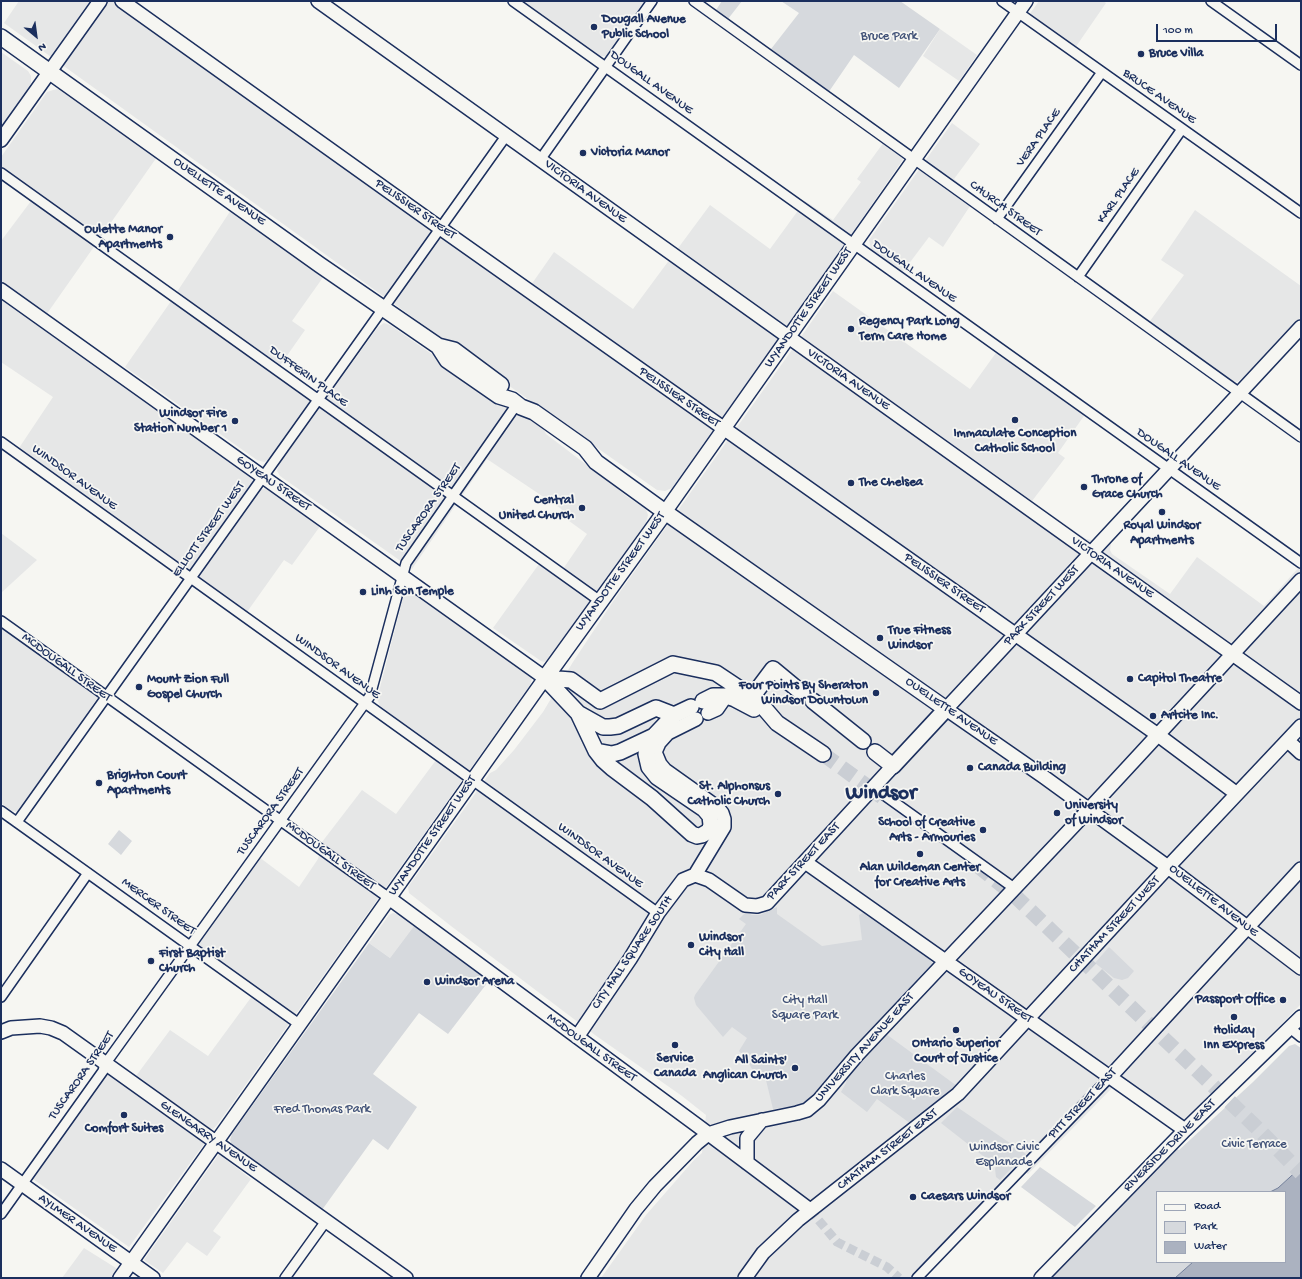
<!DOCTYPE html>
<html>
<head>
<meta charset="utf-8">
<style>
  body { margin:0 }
  #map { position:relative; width:1302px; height:1279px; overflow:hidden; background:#f6f6f2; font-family:"Gochi Hand",sans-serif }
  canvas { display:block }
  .frame { position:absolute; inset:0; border:2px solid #1b2f5e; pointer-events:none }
  .legend { position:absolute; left:1156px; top:1191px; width:130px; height:72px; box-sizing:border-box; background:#f6f6f2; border:1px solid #9ea6b7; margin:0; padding:5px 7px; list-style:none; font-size:12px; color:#1b2f5e }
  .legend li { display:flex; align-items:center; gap:8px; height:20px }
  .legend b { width:20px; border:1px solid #9ea6b7 }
  .north { position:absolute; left:16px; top:16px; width:40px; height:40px; -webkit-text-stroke:3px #f6f6f2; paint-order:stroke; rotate:151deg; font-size:11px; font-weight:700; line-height:16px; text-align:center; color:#1b2f5e }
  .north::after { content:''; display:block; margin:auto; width:14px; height:18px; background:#1b2f5e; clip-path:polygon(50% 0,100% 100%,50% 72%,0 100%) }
  .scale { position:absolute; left:1156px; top:24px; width:121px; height:18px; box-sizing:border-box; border:2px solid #1b2f5e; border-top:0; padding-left:5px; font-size:12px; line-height:14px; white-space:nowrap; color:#1b2f5e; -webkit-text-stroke:3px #f6f6f2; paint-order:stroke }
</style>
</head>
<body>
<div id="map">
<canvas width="1302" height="1279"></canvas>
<div class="frame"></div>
<ul class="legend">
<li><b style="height:5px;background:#f6f6f2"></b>Road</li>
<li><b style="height:11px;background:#d6d9dd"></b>Park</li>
<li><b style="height:11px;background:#abb2c0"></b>Water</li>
</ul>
<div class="north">N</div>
<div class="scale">100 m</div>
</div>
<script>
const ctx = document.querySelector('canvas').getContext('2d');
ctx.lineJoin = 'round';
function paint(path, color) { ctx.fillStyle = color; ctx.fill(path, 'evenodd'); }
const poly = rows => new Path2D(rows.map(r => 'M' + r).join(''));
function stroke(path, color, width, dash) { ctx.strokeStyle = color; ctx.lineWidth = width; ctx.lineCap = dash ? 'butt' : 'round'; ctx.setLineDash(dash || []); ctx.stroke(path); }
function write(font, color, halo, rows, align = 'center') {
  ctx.font = font + ' "Gochi Hand",sans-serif'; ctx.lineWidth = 3.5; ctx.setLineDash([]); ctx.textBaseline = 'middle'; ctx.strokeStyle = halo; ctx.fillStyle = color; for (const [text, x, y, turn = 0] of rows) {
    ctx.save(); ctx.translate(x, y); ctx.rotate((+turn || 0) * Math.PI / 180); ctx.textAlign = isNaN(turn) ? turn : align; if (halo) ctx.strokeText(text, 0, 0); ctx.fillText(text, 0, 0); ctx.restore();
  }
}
const built = poly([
  [19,1,115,1,391,198,524,295,554,252,633,309,710,205,770,249,805,201,833,220,861,182,857,179,884,142,904,158,807,298,672,488,665,491,657,490,454,347,4,23],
  [522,1,646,1,610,52,606,56,600,56],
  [1039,1,1103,1,1106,3,1075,48,1029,15],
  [940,29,977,55,959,81,923,56],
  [1,52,28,71,31,76,31,83,28,90,1,128],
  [58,89,64,90,157,157,39,325,247,473,253,480,250,487,191,572,19,448,53,397,1,362,1,241,31,201,1,179,1,157,47,92,53,90],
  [952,123,980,144,954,179,976,197,943,247,929,237,902,273,871,249,869,240],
  [231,210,324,276,292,321,305,330,279,367,317,395,270,459,264,462,257,460,125,367,169,304],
  [1195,210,1301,286,1301,317,1243,378,1237,382,1233,381,1150,321,1184,275,1161,260],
  [833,291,970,389,998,350,1086,413,1058,453,1065,458,1032,501,1086,539,1111,544,1110,550,1112,554,1170,594,1197,557,1264,606,1301,565,1301,1004,1175,1132,1112,1088,1028,1174,1015,1166,1001,1183,913,1273,919,1278,601,1278,646,1215,694,1160,702,1153,706,1115,682,1096,595,1035,451,926,409,893,408,887,490,773,496,770,514,750,543,712,573,662,612,603,789,354],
  [384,323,390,325,482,389,497,395,526,418,543,428,546,434,617,488,626,496,646,509,648,515,646,523,549,658,544,662,541,661,493,628,544,557,563,569,587,534,565,518,565,516,561,513,562,510,560,508,487,459,412,569,280,476,277,471,279,464,378,327],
  [265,488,269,489,321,525,292,565,284,560,247,612,199,577,261,490],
  [1,533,37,560,1,593],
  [412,592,529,674,532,679,530,685,217,1125,213,1129,206,1127,136,1076,170,1030,208,1056,258,988,203,950,197,943,259,857,299,887,318,859,322,842,362,790,396,814,442,752,380,706,377,699,403,598,408,593],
  [1,627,98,697,21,810,17,812,12,811,1,803],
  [393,913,398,914,414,926,390,958,369,943,389,915],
  [107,1074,113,1075,203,1138,204,1144,129,1247,33,1179,85,1105,102,1076],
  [219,1154,251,1179,213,1231,221,1237,207,1256,187,1242,163,1273,144,1260],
  [84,1248,132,1278,62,1278]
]);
const green = poly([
  [722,1,742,1,728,19,716,10],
  [781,1,900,1,940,29,899,88,854,55,828,93,771,49,799,13],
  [119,830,132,841,121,855,108,844],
  [777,907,777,914,822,946,862,940,859,915,863,913,929,959,933,964,931,971,808,1104,773,1109,765,1076,757,1078,747,1060,739,1051,747,1038,732,1027,723,1037,696,1005,694,998,695,995,746,924,739,919,746,912,752,915,760,915],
  [414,926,488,979,488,982,448,1034,419,1013,373,1074,417,1107,388,1150,373,1139,322,1210,232,1145,230,1140,232,1134,369,943,390,958],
  [1109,947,1134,971,1128,978,1122,980,1114,978,1095,963],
  [886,1034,957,1086,911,1124,877,1099,867,1112,841,1092,846,1083,848,1075],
  [1295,1044,1301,1048,1301,1167,1278,1188,1270,1192,1157,1192,1157,1262,1193,1262,1175,1278,1051,1278,1149,1176,1177,1149,1179,1150,1253,1082,1289,1046],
  [957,1107,1026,1154,1000,1180,996,1177,995,1169,996,1166,941,1123],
  [1040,1167,1096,1206,1075,1227,1021,1187]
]);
const water = poly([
  [1301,1167,1301,1278,1175,1278,1193,1262,1285,1262,1285,1192,1270,1192,1278,1188,1301,1167]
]);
const streetTunnel = poly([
  [810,1210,837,1242,887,1267,899,1278]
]);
const primaryTunnel = poly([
  [823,754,882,797],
  [978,866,1014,895,1255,1126,1301,1173]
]);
const street = poly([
  [513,1,1301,563],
  [694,1,1301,437],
  [1002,1,1301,213],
  [1211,1,1301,65],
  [540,160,652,1],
  [1,173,600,601],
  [997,219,1102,72],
  [1078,277,1182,129],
  [1,442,658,913],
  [1,621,389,898],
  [873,787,1014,888],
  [1,811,299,1024],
  [17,822,506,136],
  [1,997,88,873],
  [1290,1028,1301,1037],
  [1,1214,103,1071,105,1064,111,1056,370,696,406,563,517,404],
  [285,1278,326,1221],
  [917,1278,1110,1077]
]);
const secondary = poly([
  [122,1,440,228,1158,735,1237,794],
  [318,1,1301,703],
  [1,140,100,1],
  [1,290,545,678,120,1278],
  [1301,327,946,709,1044,777,1168,867,1301,968],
  [665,512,1026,1],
  [708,713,717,709,726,696],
  [1288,741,1301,753],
  [805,862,1185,1130],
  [695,875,709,880,745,905,757,906,767,903,893,766],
  [695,875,724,827,724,819,722,813,717,807,665,770,660,764,655,752,659,743,668,733,696,719],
  [389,898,698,1126,810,1210],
  [1,1032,11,1028,40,1026,51,1028,63,1033,406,1278],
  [577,1037,630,959,658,913,683,880,695,875],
  [1110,1077,1301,869],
  [747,1163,747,1138,762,1120],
  [1,1169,153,1278],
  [588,1278,636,1209,655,1186,697,1143,708,1134,730,1127,797,1113,807,1110,819,1100,857,1055,1081,818,1301,580],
  [745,1278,763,1253,798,1220,958,1094,1168,867,1301,726],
  [1041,1278,1185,1130,1301,1017]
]);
const primary = poly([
  [1,37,320,265,438,346,447,360,499,396,512,400,521,407,534,412,585,448,596,462,665,512,946,709,893,766,875,752],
  [438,346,454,350,501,385],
  [545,678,571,680,600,701,673,664,716,673,752,697,765,709,777,723,823,754],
  [545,678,665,512],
  [545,678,578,713,603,727,610,727,618,726,656,708,674,715],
  [752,697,773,669,802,693],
  [703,701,713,696,726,696,735,699,754,709],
  [813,701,863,741],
  [578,713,596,751,603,760,612,768,652,798,692,834,697,836,702,835,709,831,711,825,710,816,704,809,657,777,649,767,646,754,654,736,674,715,691,707],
  [596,751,612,754,620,752,654,736]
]);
const markers = [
  [594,27,4,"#1b2f5e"],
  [1141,54,4,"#1b2f5e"],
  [583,153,4,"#1b2f5e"],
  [170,237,4,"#1b2f5e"],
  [851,329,4,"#1b2f5e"],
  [1015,420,4,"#1b2f5e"],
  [235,421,4,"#1b2f5e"],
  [851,483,4,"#1b2f5e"],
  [1084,487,4,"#1b2f5e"],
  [582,508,4,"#1b2f5e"],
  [1162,512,4,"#1b2f5e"],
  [363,592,4,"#1b2f5e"],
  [880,638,4,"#1b2f5e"],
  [1130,679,4,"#1b2f5e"],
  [139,687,4,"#1b2f5e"],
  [876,693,4,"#1b2f5e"],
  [1153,716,4,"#1b2f5e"],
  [970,768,4,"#1b2f5e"],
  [99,783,4,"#1b2f5e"],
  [778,794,4,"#1b2f5e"],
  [1057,813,4,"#1b2f5e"],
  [983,830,4,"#1b2f5e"],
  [920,854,4,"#1b2f5e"],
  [691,945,4,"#1b2f5e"],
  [151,961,4,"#1b2f5e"],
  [427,982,4,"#1b2f5e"],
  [1283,1000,4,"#1b2f5e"],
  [1234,1017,4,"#1b2f5e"],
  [956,1030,4,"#1b2f5e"],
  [675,1045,4,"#1b2f5e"],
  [795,1068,4,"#1b2f5e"],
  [124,1115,4,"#1b2f5e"],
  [913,1197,4,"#1b2f5e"]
];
const poiNames = [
  ["Dougall Avenue",602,20],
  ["Public School",602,35],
  ["Bruce Villa",1149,54],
  ["Victoria Manor",591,153],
  ["Oulette Manor",162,230,"right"],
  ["Apartments",162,245,"right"],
  ["Regency Park Long",859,322],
  ["Term Care Home",859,337],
  ["Windsor Fire",227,414,"right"],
  ["Station Number 1",227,429,"right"],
  ["Immaculate Conception",1015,434,"center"],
  ["Catholic School",1015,449,"center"],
  ["Throne of",1092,480],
  ["Grace Church",1092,495],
  ["The Chelsea",859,483],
  ["Central",574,501,"right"],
  ["United Church",574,516,"right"],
  ["Royal Windsor",1162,526,"center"],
  ["Apartments",1162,541,"center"],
  ["Linh Son Temple",371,592],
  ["True Fitness",888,631],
  ["Windsor",888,646],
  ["Capitol Theatre",1138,679],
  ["Mount Zion Full",147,680],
  ["Gospel Church",147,695],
  ["Four Points By Sheraton",868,686,"right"],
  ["Windsor Downtown",868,701,"right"],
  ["Artcite Inc.",1161,716],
  ["Canada Building",978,768],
  ["Brighton Court",107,776],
  ["Apartments",107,791],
  ["St. Alphonsus",770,787,"right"],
  ["Catholic Church",770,802,"right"],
  ["University",1065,806],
  ["of Windsor",1065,821],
  ["School of Creative",975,823,"right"],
  ["Arts - Armouries",975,838,"right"],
  ["Alan Wildeman Center",920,868,"center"],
  ["for Creative Arts",920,883,"center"],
  ["Windsor",699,938],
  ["City Hall",699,953],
  ["First Baptist",159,954],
  ["Church",159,969],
  ["Windsor Arena",435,982],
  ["Passport Office",1275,1000,"right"],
  ["Holiday",1234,1031,"center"],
  ["Inn Express",1234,1046,"center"],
  ["Ontario Superior",956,1044,"center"],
  ["Court of Justice",956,1059,"center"],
  ["Service",675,1059,"center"],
  ["Canada",675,1074,"center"],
  ["All Saints'",787,1061,"right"],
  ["Anglican Church",787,1076,"right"],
  ["Comfort Suites",124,1129,"center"],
  ["Caesars Windsor",921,1197]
];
const parkNames = [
  ["Bruce Park",889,37],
  ["City Hall",805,1001],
  ["Square Park",805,1016],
  ["Charles",905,1077],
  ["Clark Square",905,1092],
  ["Fred Thomas Park",322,1110],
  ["Civic Terrace",1254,1145],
  ["Windsor Civic",1004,1148],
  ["Esplanade",1004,1163]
];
const streetNames = [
  ["DOUGALL AVENUE",651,83,36],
  ["BRUCE AVENUE",1159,97,35],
  ["VERA PLACE",1039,138,-55],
  ["OUELLETTE AVENUE",219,192,35],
  ["VICTORIA AVENUE",585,192,36],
  ["KARL PLACE",1119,196,-55],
  ["CHURCH STREET",1005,209,36],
  ["PELISSIER STREET",415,210,35],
  ["DOUGALL AVENUE",914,272,35],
  ["WYANDOTTE STREET WEST",809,308,-55],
  ["DUFFERIN PLACE",308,377,36],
  ["VICTORIA AVENUE",848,380,35],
  ["PELISSIER STREET",679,398,35],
  ["DOUGALL AVENUE",1178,460,35],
  ["WINDSOR AVENUE",74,478,36],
  ["GOYEAU STREET",273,484,35],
  ["TUSCARORA STREET",429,508,-55],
  ["ELLIOTT STREET WEST",209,530,-54],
  ["VICTORIA AVENUE",1112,568,35],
  ["WYANDOTTE STREET WEST",621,572,-54],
  ["PELISSIER STREET",944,584,35],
  ["PARK STREET WEST",1042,606,-47],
  ["WINDSOR AVENUE",337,667,36],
  ["MCDOUGALL STREET",66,668,36],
  ["OUELLETTE AVENUE",951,712,35],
  ["TUSCARORA STREET",271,812,-54],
  ["WYANDOTTE STREET WEST",433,836,-55],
  ["MCDOUGALL STREET",330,856,36],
  ["WINDSOR AVENUE",600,856,36],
  ["PARK STREET EAST",804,862,-47],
  ["OUELLETTE AVENUE",1213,901,38],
  ["MERCER STREET",158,907,36],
  ["CHATHAM STREET WEST",1115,925,-47],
  ["CITY HALL SQUARE SOUTH",633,953,-56],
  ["GOYEAU STREET",995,996,35],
  ["MCDOUGALL STREET",591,1048,36],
  ["UNIVERSITY AVENUE EAST",865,1048,-48],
  ["TUSCARORA STREET",82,1076,-55],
  ["PITT STREET EAST",1083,1104,-46],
  ["GLENGARRY AVENUE",208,1137,35],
  ["RIVERSIDE DRIVE EAST",1170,1146,-45],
  ["CHATHAM STREET EAST",888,1150,-38],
  ["AYLMER AVENUE",77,1224,35]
];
const townNames = [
  ["Windsor",881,795]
];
paint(built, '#e6e7e7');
paint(green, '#d6d9dd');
paint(water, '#abb2c0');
stroke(water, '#717e99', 1);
stroke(streetTunnel, '#caced4', 9, [9, 4.5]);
stroke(primaryTunnel, '#caced4', 15, [15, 8]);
stroke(street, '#1b2f5e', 12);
stroke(secondary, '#1b2f5e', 16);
stroke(primary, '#1b2f5e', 18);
stroke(street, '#f6f6f2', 9);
stroke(secondary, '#f6f6f2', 13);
stroke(primary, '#f6f6f2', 15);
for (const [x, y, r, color] of markers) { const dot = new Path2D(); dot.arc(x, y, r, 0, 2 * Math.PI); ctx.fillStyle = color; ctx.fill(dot); stroke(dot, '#f6f6f2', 1.5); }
write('bold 13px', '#1b2f5e', '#f6f6f2', poiNames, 'left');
write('13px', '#405177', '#f6f6f2', parkNames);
write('13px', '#1b2f5e', '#f6f6f2', streetNames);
write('bold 21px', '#1b2f5e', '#f6f6f2', townNames);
</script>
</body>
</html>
